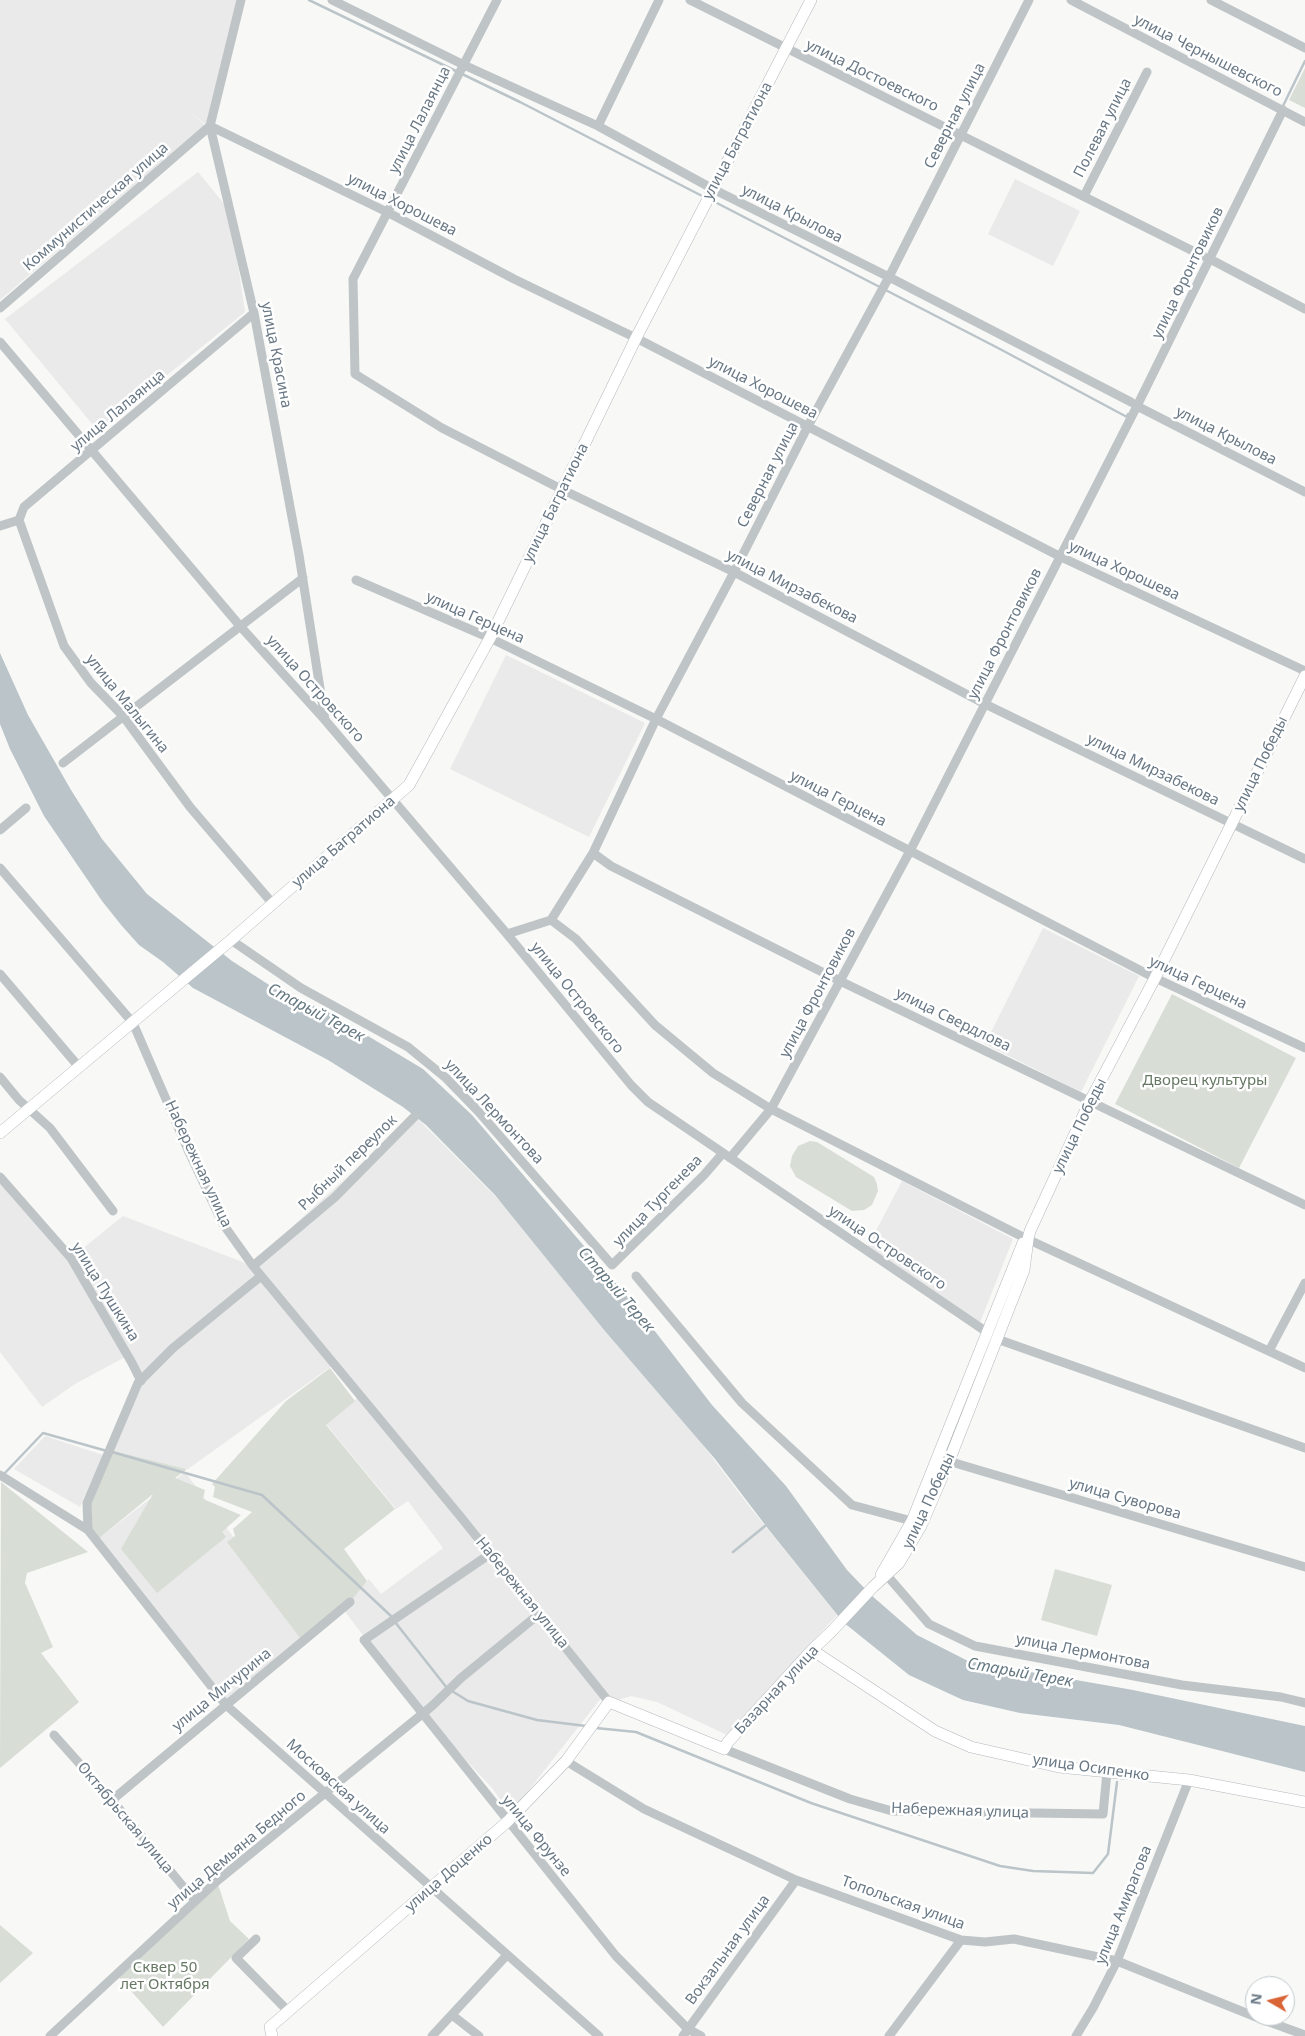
<!DOCTYPE html>
<html>
<head>
<meta charset="utf-8">
<style>
  body { margin:0 }
  #map { position:relative; width:1305px; height:2036px; overflow:hidden; background:#f8f9f6; font-family:"Noto Sans",sans-serif }
  canvas { display:block }
  .north { position:absolute; left:1245px; top:1976px; width:50px; height:50px; box-sizing:border-box; background:#fff; border:1px solid #c3c9ce; border-radius:50%; rotate:278deg; font-size:14px; font-weight:700; line-height:20px; text-align:center; color:#697885 }
  .north::after { content:''; display:block; margin:auto; width:18px; height:22px; background:#d96436; clip-path:polygon(50% 0,100% 100%,50% 72%,0 100%) }
</style>
</head>
<body>
<div id="map">
<canvas width="1305" height="2036"></canvas>
<div class="north">N</div>
</div>
<script>
const ctx = document.querySelector('canvas').getContext('2d');
ctx.lineJoin = 'round';
function paint(path, color) { ctx.fillStyle = color; ctx.fill(path, 'evenodd'); }
const poly = rows => new Path2D(rows.map(r => 'M' + r).join(''));
function stroke(path, color, width, dash) { ctx.strokeStyle = color; ctx.lineWidth = width; ctx.lineCap = dash ? 'butt' : 'round'; ctx.setLineDash(dash || []); ctx.stroke(path); }
function write(font, color, halo, rows, align = 'center') {
  ctx.font = font + ' "Noto Sans",sans-serif'; ctx.lineWidth = 5; ctx.setLineDash([]); ctx.textBaseline = 'middle'; ctx.strokeStyle = halo; ctx.fillStyle = color; for (const [text, x, y, turn = 0] of rows) {
    ctx.save(); ctx.translate(x, y); ctx.rotate((+turn || 0) * Math.PI / 180); ctx.textAlign = isNaN(turn) ? turn : align; if (halo) ctx.strokeText(text, 0, 0); ctx.fillText(text, 0, 0); ctx.restore();
  }
}
const built = poly([
  [0,0,241,0,210,120,205,124,186,109,205,125,0,300],
  [198,172,230,211,245,312,98,431,5,319],
  [1015,179,1080,211,1053,266,988,234],
  [506,655,645,723,589,837,450,769],
  [1043,928,1139,976,1081,1092,985,1044],
  [415,1116,511,1212,620,1348,690,1428,749,1506,837,1615,727,1735,657,1702,631,1696,609,1703,602,1697,510,1814,493,1789,423,1714,343,1609,369,1579,381,1594,443,1548,408,1501,396,1509,326,1424,360,1396,333,1365,188,1469,110,1450,138,1383,127,1356,75,1384,42,1407,0,1352,0,1177,71,1258,123,1216,253,1266,277,1243,276,1241],
  [902,1181,1013,1239,979,1325,867,1248],
  [45,1436,103,1455,80,1507,14,1469],
  [185,1472,258,1570,333,1613,228,1702,99,1538]
]);
const green = poly([
  [1305,68,1305,108,1289,100],
  [1172,994,1296,1058,1239,1168,1115,1104],
  [810,1141,817,1142,874,1177,877,1184,878,1191,872,1205,864,1210,852,1211,796,1177,790,1166,792,1156,798,1146],
  [330,1368,355,1401,326,1425,395,1509,344,1549,367,1581,347,1606,301,1639,227,1542,235,1536,233,1529,252,1512,213,1497,215,1487,212,1484,286,1401],
  [110,1450,187,1469,175,1478,205,1490,203,1499,241,1515,222,1532,226,1537,157,1593,121,1549,153,1494,98,1539,90,1529,89,1504],
  [1,1482,88,1552,27,1573,25,1583,53,1647,41,1653,79,1702,0,1768],
  [1055,1569,1112,1585,1097,1636,1041,1620],
  [217,1881,230,1921,249,1939,163,2027,116,1974],
  [0,1925,33,1953,0,1983]
]);
const water = poly([
  [0,653,28,715,71,790,102,839,147,894,232,961,277,990,328,1012,423,1069,472,1115,637,1308,712,1405,786,1486,847,1570,871,1595,917,1635,968,1661,1133,1690,1305,1726,1305,1772,1119,1725,1020,1713,963,1700,909,1675,843,1622,769,1530,715,1459,605,1331,495,1195,426,1125,403,1107,328,1060,193,988,163,962,139,945,122,926,102,901,44,816,10,749,0,724]
]);
const stream = poly([
  [309,0,520,102,706,198],
  [1282,108,1305,61],
  [711,200,998,348,1127,417,1128,414],
  [112,1452,262,1495,392,1617],
  [3,1475,43,1433,107,1451],
  [733,1552,765,1526],
  [395,1622,447,1688],
  [452,1691,468,1701,537,1720,586,1726],
  [596,1728,636,1732,811,1803,1000,1866,1033,1871,1093,1873,1108,1854,1117,1782]
]);
const minor = poly([
  [241,0,210,126,254,313,299,555,325,720],
  [332,0,464,65,598,126,713,189,889,277,1131,402],
  [497,0,353,279,355,374,442,428,563,490,734,572,985,704,1305,859],
  [690,0,1203,256],
  [1071,0,1305,122],
  [1211,0,1305,48],
  [598,126,659,0],
  [1084,196,1147,72],
  [1208,258,1305,309],
  [0,308,210,126,387,212,514,279,636,338,1061,557,1305,671],
  [0,342,240,626,325,720,507,934,631,1085,648,1102,997,1339,1305,1448],
  [1135,405,1305,492],
  [19,520,64,646,91,683,123,716,190,807,273,904],
  [0,526,19,520,24,507,254,313],
  [356,580,490,638,656,719,1153,977,1305,1048],
  [63,763,303,578],
  [0,830,26,808],
  [593,853,611,866,840,981,1305,1205],
  [0,868,133,1023,188,1150,223,1224,253,1266,460,1516,609,1702],
  [551,920,576,939,655,1025,713,1073,771,1109,1025,1238,1305,1368],
  [507,934,551,920,593,853,656,719,734,572,808,426,889,277,1029,0],
  [231,940,301,988,408,1047,446,1078,478,1111,612,1265,704,1175,723,1153],
  [0,974,79,1067],
  [0,1077,19,1100,50,1128,113,1211],
  [730,1158,771,1109,910,851,1137,406,1283,110],
  [0,1177,71,1258,132,1363,141,1381],
  [253,1266,335,1197,415,1116],
  [636,1276,742,1403,852,1505,912,1521],
  [1269,1351,1305,1283],
  [938,1458,1305,1567],
  [0,1475,88,1530,226,1705,599,2036],
  [88,1530,87,1503,138,1383,173,1348,261,1276],
  [490,1554,364,1640,616,1956,688,2029,701,2036],
  [884,1572,929,1624,975,1646,1182,1685,1281,1697,1305,1703],
  [54,1735,112,1800,195,1901],
  [724,1749,850,1799,892,1811,1103,1814,1107,1772],
  [566,1761,644,1809,796,1880,961,1940,985,1942,1014,1939,1117,1961,1261,2019,1305,2035],
  [112,1800,350,1602],
  [256,1939,236,1958,288,2011],
  [452,2015,479,2036],
  [50,2036,217,1881,432,1706,461,1678,539,1614],
  [432,2036,507,1955],
  [683,2036,796,1880],
  [889,2036,961,1940],
  [1076,2036,1093,2008,1117,1961,1189,1780]
]);
const major = poly([
  [0,1133,231,940,409,785,490,638,636,338,811,0],
  [881,1575,912,1521,1023,1243],
  [812,1650,935,1731,971,1747,1059,1767,1189,1780,1305,1802],
  [272,2036,270,2027,507,1822,566,1761,609,1702,724,1749,728,1742,812,1650,831,1632,873,1587,899,1563,921,1526,949,1461,1024,1270,1028,1239,1030,1231,1090,1101,1155,978,1305,676]
]);
const streetNames = [
  ["улица Чернышевского",1208,56,27],
  ["улица Достоевского",872,76,26],
  ["Северная улица",955,116,-63],
  ["улица Лалаянца",420,120,-63],
  ["Полевая улица",1103,128,-63],
  ["улица Багратиона",738,141,-62],
  ["улица Хорошева",402,205,27],
  ["Коммунистическая улица",96,207,-41],
  ["улица Крылова",792,214,27],
  ["улица Фронтовиков",1188,273,-64],
  ["улица Красина",276,355,79],
  ["улица Хорошева",763,388,27],
  ["улица Лалаянца",118,411,-40],
  ["улица Крылова",1226,436,27],
  ["Северная улица",768,475,-63],
  ["улица Багратиона",556,503,-64],
  ["улица Хорошева",1124,571,25],
  ["улица Мирзабекова",792,587,27],
  ["улица Герцена",475,618,24],
  ["улица Фронтовиков",1005,634,-63],
  ["улица Островского",315,689,48],
  ["улица Малыгина",127,704,51],
  ["улица Победы",1261,764,-64],
  ["улица Мирзабекова",1153,770,26],
  ["улица Герцена",838,799,27],
  ["улица Багратиона",344,842,-41],
  ["улица Герцена",1198,983,25],
  ["улица Фронтовиков",818,993,-62],
  ["улица Островского",577,998,51],
  ["улица Свердлова",953,1020,26],
  ["улица Лермонтова",494,1112,47],
  ["улица Победы",1080,1126,-64],
  ["Рыбный переулок",348,1163,-44],
  ["Набережная улица",198,1164,65],
  ["улица Тургенева",658,1201,-46],
  ["улица Островского",887,1248,34],
  ["улица Пушкина",105,1292,58],
  ["улица Суворова",1125,1499,16],
  ["улица Победы",929,1501,-65],
  ["Набережная улица",522,1593,51],
  ["улица Лермонтова",1083,1652,11],
  ["улица Мичурина",222,1690,-39],
  ["Базарная улица",777,1690,-47],
  ["улица Осипенко",1091,1768,8],
  ["Московская улица",338,1787,42],
  ["Набережная улица",960,1811,2],
  ["Октябрьская улица",125,1818,50],
  ["улица Фрунзе",536,1836,51],
  ["улица Демьяна Бедного",237,1850,-40],
  ["улица Доценко",449,1873,-41],
  ["Топольская улица",903,1903,20],
  ["улица Амирагова",1124,1905,-68],
  ["Вокзальная улица",728,1950,-54]
];
const parkNames = [
  ["Дворец культуры",1205,1081],
  ["Сквер 50",165,1968],
  ["лет Октября",165,1985]
];
const waterNames = [
  ["Старый Терек",316,1013,28],
  ["Старый Терек",616,1290,49],
  ["Старый Терек",1020,1673,10]
];
paint(built, '#e9eae9');
paint(green, '#d8ddd6');
paint(water, '#bac4c9');
stroke(stream, '#bac4c9', 2.5);
stroke(major, '#b3b8bc', 12);
stroke(minor, '#bfc4c7', 9);
stroke(major, '#fff', 11);
write('15px', '#697885', '#fff', streetNames);
write('15px', '#667864', '#fff', parkNames);
write('italic 16px', '#657881', '#fff', waterNames);
</script>
</body>
</html>
